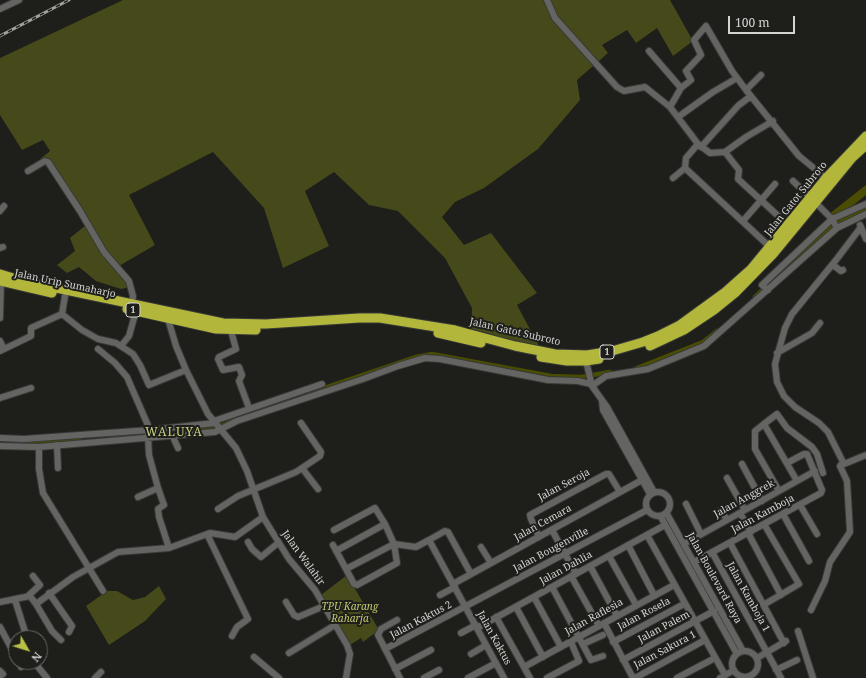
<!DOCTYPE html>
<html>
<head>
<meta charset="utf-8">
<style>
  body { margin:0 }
  #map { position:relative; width:866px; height:678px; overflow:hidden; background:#1e1e1b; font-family:"Noto Serif",serif }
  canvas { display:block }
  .north { position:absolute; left:8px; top:630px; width:40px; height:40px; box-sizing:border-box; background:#1e1e1b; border:1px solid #676765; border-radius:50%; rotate:129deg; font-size:11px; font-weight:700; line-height:16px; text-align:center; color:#d4d5d3 }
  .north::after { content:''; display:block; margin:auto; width:14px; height:18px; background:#bac045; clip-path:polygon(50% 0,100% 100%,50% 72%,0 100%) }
  .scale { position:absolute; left:728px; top:16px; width:67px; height:18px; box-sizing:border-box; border:2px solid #d4d5d3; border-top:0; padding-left:5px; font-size:12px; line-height:14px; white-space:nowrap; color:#d4d5d3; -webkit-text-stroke:3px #1e1e1b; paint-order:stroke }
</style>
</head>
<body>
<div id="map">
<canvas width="866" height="678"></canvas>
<div class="north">N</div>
<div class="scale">100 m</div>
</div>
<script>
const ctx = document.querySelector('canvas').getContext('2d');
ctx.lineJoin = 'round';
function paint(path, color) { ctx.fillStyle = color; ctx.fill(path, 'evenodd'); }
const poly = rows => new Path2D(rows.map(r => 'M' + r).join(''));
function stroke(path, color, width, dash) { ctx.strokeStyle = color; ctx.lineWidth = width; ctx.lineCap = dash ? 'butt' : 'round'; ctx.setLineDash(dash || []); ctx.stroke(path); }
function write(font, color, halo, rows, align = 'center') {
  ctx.font = font + ' "Noto Serif",serif'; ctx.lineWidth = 4; ctx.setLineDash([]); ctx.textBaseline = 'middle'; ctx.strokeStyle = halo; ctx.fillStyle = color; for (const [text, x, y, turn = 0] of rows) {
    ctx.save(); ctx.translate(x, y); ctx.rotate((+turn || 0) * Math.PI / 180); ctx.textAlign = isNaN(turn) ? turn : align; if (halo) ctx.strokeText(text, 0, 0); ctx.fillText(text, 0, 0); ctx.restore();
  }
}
const green = poly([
  [123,0,670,0,693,41,673,56,657,28,636,43,627,30,602,45,608,53,577,80,580,100,538,149,484,188,455,202,442,217,464,245,491,233,537,293,517,305,539,346,471,333,472,308,445,258,398,211,369,205,334,172,305,191,329,246,283,268,264,208,213,152,129,195,155,245,119,266,134,286,121,289,96,281,79,267,67,273,57,265,75,251,70,238,86,225,64,189,40,159,50,151,43,140,22,150,0,115,0,58],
  [347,575,379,630,363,642,361,638,350,645,321,595],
  [159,586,166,599,145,621,109,645,86,606,107,591,117,591,133,600,145,597]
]);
const canal = poly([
  [755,297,828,229,838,222,866,209],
  [637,368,703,342,717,331],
  [165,433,214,429,245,415,416,357,432,354,551,376,581,377,610,372],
  [0,441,20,444,80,441]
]);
const river = poly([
  [832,217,866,190]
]);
const minor = poly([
  [547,0,555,18,617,87,624,91,645,87,670,107,698,144,686,158,685,168,770,247],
  [0,9,19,0],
  [649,51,681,88],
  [746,90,761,75],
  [739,105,751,96],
  [670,107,681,88,691,80,686,71,701,55,694,40,706,26,732,71,746,90,799,156,826,178],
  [678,117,713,92,737,78],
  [698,144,710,153,725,152,739,170,738,179,788,225],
  [701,147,737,107],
  [725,152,746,137,773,121],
  [28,171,45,161,48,162,80,211,104,252,129,281,133,296,132,304],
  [673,178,685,168],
  [793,181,810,197],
  [815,202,832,219,837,228],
  [0,211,4,206],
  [743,221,775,184],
  [860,225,866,239],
  [0,248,3,247],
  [833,265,841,271,843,270],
  [768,290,762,285,832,219,866,204],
  [62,314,65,296],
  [0,318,1,281],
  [168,319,176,346,186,370,208,414,236,448,247,471,263,517,289,559,315,590,347,645,350,654,346,678],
  [231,331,236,349,219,357,218,359,223,370,239,367,242,375,239,381,249,408],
  [0,341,4,349],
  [121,346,129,336,136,311],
  [98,349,115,363,127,377,150,430],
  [0,351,31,336,31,328,62,314,82,330,98,339,116,343,133,354,140,365,149,385,186,370],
  [777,353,812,333,820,323],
  [586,361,592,386,607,407,654,492],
  [592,386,606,376,648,369,704,346,837,228,866,214],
  [0,398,31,388],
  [602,401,603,410,650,494],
  [214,421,322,384],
  [764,424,777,414,787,428,812,447,817,454,823,473],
  [173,437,178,448],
  [0,438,24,439,150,430,215,423],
  [57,445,58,468],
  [0,446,39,447,215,432,237,421,363,379,398,366,425,358,440,359,548,380,578,381,591,384],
  [39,447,39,469,43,493,103,591],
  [742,464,762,501],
  [844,464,866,455],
  [302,468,318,489],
  [727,478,745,510],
  [158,488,164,505,158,509,159,517,169,548],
  [779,491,755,449,755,431,764,424,797,481],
  '646 504a12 12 0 1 1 24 0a12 12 0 1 1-24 0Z',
  [138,497,158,488,149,455,148,436],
  [686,504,701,534],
  [800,505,817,534],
  [218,509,238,496,296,472,320,456,321,452,301,423],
  [721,510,727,520],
  [740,513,751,532],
  [667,514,743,651],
  [783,514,809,561],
  [661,517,737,654],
  [764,524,799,584,765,604],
  [334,530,375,508,385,524,394,544,397,563,357,585,354,584,346,569],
  [552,530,576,574],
  [748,533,781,595],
  [207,534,248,619,237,627,232,636],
  [647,535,725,675],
  [539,537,531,519,530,515,606,474,609,474,620,492],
  [429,540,445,531,448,532,471,574],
  [248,542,252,549,261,557,278,543],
  [730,543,784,643],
  [394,544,416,547,429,540,504,678],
  [684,544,815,471],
  [333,545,346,569,394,544],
  [628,545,653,593],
  [481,547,491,563],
  [336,551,385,524],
  [712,552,781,678],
  [609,556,635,603],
  [694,562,821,493,822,490,807,454,804,454,787,463],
  [590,566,616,614],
  [571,576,599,626],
  [453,584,642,480],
  [552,587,591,660,603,656],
  [49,593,72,626,69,632],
  [440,595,455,587],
  [28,596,40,585,33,576],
  [534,597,561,647],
  [15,600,27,638],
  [0,602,30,596,36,604,52,631,61,640],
  [286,602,294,615,298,617,324,606],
  [36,604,73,577,118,552,169,548,210,533,235,537,263,517],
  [516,607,543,657],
  [811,610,825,581,830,562,850,532,847,481,840,466,843,462,828,432,819,423,795,407,784,396,777,382,775,364,785,328,792,314,836,260,861,227],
  [496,617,530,678],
  [397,620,381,629,378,635,400,678],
  [604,623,633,678],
  [0,627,16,657],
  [477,628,665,525],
  [798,631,813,678],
  [461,633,476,625],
  [613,642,684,604],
  [583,644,603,635],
  [385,649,647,510],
  '732 664a13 13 0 1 1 26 0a13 13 0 1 1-26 0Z',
  [289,653,335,625],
  [471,654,486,645],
  [254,657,279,678],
  [757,658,786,641],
  [623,660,714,611],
  [19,662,21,667],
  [34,662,47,678],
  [524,667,674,585],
  [395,669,431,650],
  [776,670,797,660],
  [0,671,3,674,0,676],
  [95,678,101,672],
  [424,678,439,670],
  [468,678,496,663],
  [547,678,579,661,571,642],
  [635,678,705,640],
  [677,678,715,658],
  [720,678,734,670]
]);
const highway = poly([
  [0,274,23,281,223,323,266,324,359,318,380,318,455,330,515,346,555,354,587,355,612,351,643,342,658,336,680,325,724,293,751,269,826,178,866,136],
  [0,281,52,293],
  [127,309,216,329,256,330],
  [438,333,481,343],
  [650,346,684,330,714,310,735,293,774,253,852,158,866,145],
  [541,357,567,361,586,361,599,359]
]);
const rail = poly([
  [0,36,69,0]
]);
const shields = [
  [133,310,14],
  [607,352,14]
];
const shieldNames = [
  ["1",133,310],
  ["1",607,352]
];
const streetNames = [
  ["Jalan Gatot Subroto",796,199,-51],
  ["Jalan Urip Sumaharjo",65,284,12],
  ["Jalan Gatot Subroto",515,332,13],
  ["Jalan Seroja",564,485,-28],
  ["Jalan Anggrek",744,499,-29],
  ["Jalan Kamboja",763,514,-28],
  ["Jalan Cemara",543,523,-29],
  ["Jalan Bougenville",551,550,-28],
  ["Jalan Walahir",303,558,54],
  ["Jalan Dahlia",566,568,-29],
  ["Jalan Boulevard Raya",714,578,61],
  ["Jalan Kamboja 1",748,597,61],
  ["Jalan Rosela",644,614,-28],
  ["Jalan Raflesia",594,617,-29],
  ["Jalan Kaktus 2",421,620,-28],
  ["Jalan Palem",664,627,-28],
  ["Jalan Kaktus",494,638,61],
  ["Jalan Sakura 1",665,650,-28]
];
const parkNames = [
  ["TPU Karang",350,607],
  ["Raharja",350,619]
];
const quarterNames = [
  ["WALUYA",174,433]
];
paint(green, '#464919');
stroke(canal, '#494c01', 4.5);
stroke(river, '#494c01', 8);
stroke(minor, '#393937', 8);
stroke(highway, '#393937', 11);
stroke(minor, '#646562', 6);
stroke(highway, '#b2b73b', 9);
stroke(rail, '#a1a2a0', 3);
stroke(rail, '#1e1e1b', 1.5, [4.5]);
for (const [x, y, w] of shields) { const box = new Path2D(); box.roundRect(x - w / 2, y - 7, w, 14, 3); ctx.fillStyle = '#1e1e1b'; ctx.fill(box); stroke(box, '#d4d5d3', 1); }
write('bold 9px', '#d4d5d3', null, shieldNames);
write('10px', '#d4d5d3', '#1e1e1b', streetNames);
write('italic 10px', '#c5ca6d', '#1e1e1b', parkNames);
ctx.letterSpacing = '1px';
write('12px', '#cacf81', '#1e1e1b', quarterNames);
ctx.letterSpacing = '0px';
</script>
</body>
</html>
